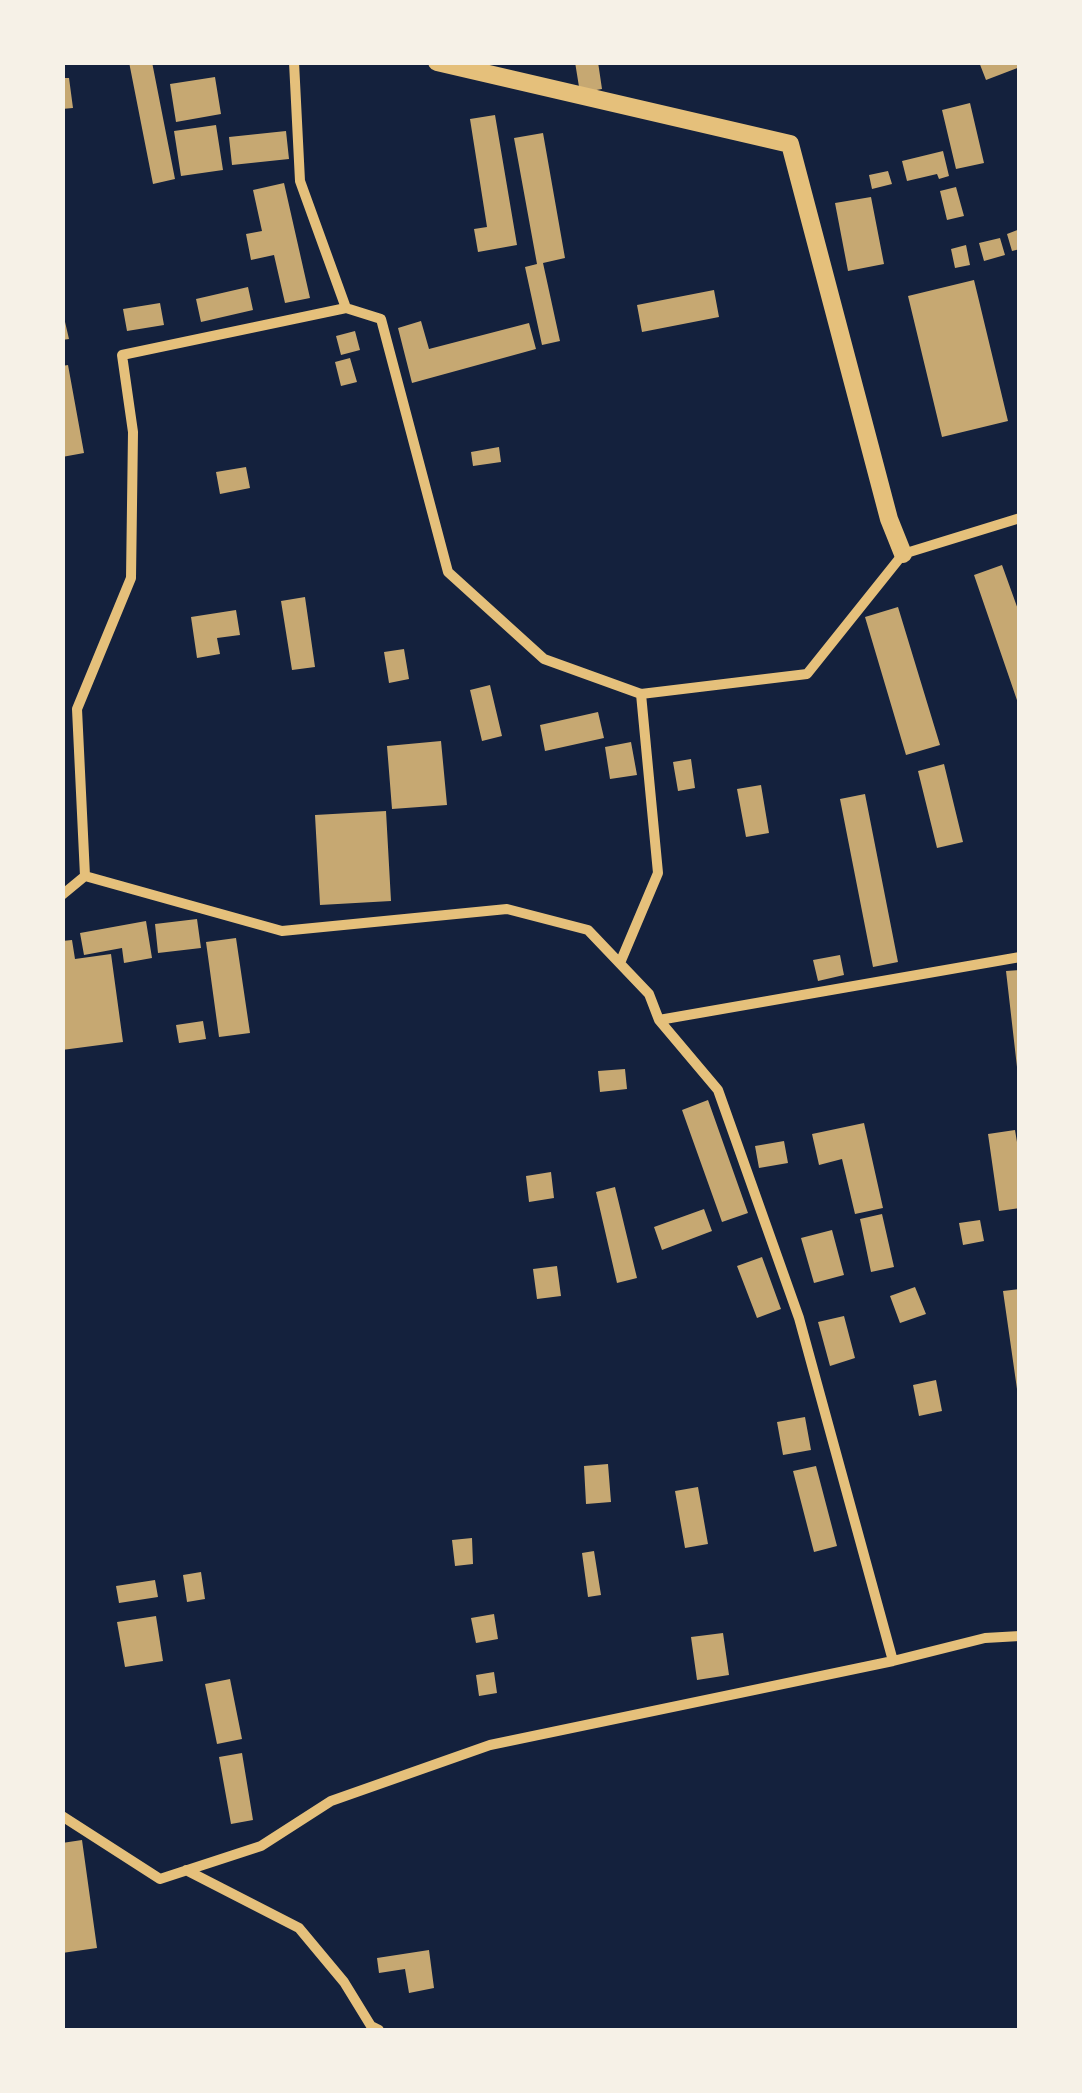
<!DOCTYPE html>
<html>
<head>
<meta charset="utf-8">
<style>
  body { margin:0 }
  #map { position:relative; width:1082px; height:2093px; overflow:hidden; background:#14213d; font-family:Mulish,sans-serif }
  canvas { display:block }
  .frame { position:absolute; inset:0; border:65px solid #f6f1e7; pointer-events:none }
</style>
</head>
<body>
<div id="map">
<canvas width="1082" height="2093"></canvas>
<div class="frame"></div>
</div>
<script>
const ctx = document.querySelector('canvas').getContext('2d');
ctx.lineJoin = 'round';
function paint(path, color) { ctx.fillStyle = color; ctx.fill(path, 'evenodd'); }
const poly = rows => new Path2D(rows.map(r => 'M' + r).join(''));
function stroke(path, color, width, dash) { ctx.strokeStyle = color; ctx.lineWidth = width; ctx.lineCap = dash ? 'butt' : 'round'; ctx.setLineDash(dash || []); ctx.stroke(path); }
const building = poly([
  [129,62,152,62,175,179,153,184],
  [575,62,598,62,602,89,580,93],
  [979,62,1020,62,1020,67,986,80],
  [215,77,221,114,176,122,170,84],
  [62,78,69,78,73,108,62,109],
  [970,103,984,163,956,169,942,110],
  [495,115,517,245,478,252,474,229,487,227,470,119],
  [216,125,223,170,181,176,174,131],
  [286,131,289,159,232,165,229,137],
  [543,133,565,258,543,263,560,341,542,345,525,267,537,264,514,138],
  [943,151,949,176,939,179,937,174,907,181,902,161],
  [888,171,892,184,872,189,869,175],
  [284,183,310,298,285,303,274,255,251,260,246,234,262,231,253,190],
  [956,187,964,216,947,220,940,191],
  [871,197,884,264,848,271,835,203],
  [1020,229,1020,249,1012,251,1007,234],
  [1000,238,1005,255,984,261,979,243],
  [966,245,970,265,955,268,951,249],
  [974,280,1008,421,942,437,908,296],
  [248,287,253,310,201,322,196,299],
  [714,290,719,317,642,332,637,305],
  [160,303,164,325,127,331,123,309],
  [62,309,69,339,62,340],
  [421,321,429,349,529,323,536,349,412,383,398,328],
  [355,331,360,350,341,355,336,336],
  [350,358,357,382,341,386,335,362],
  [68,365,84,453,62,457,62,366],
  [499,447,501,462,473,466,471,452],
  [246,467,250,488,220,494,216,472],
  [1002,565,1020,615,1019,706,974,575],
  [305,597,315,667,292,670,281,601],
  [898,607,940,745,906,755,865,617],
  [236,610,240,635,217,638,220,654,197,658,191,617],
  [404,649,409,679,389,683,384,652],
  [490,685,502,736,482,741,470,690],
  [598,712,604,738,545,751,540,725],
  [441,741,447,805,392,809,387,746],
  [631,742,637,775,610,779,605,747],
  [691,759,695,788,678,791,673,762],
  [944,764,963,842,937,848,918,771],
  [761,785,769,833,746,837,737,789],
  [865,794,898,962,873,967,840,799],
  [386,811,391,901,320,905,315,815],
  [197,919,201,948,158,953,155,924],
  [146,921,152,958,124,963,122,948,84,955,80,933],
  [236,938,250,1033,219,1037,206,942],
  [72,940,75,959,111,954,123,1042,62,1050,62,941],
  [840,955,844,975,818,981,813,960],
  [1020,970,1020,1067,1017,1067,1006,971],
  [203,1021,206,1039,179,1043,176,1025],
  [625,1069,627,1089,600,1092,598,1071],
  [708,1100,748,1213,722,1222,682,1110],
  [864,1123,883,1208,855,1214,842,1159,819,1165,812,1134],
  [1015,1130,1020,1160,1020,1208,999,1211,988,1134],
  [784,1141,788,1163,759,1168,755,1146],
  [551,1172,554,1198,529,1202,526,1176],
  [615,1187,637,1278,617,1283,596,1192],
  [704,1209,712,1231,662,1250,654,1227],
  [882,1214,894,1267,871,1272,860,1219],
  [980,1220,984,1241,963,1245,959,1223],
  [832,1230,844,1275,814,1283,801,1238],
  [762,1257,781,1309,757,1318,737,1266],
  [557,1266,561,1296,537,1299,533,1269],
  [915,1287,926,1314,900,1323,890,1296],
  [1020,1289,1020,1389,1017,1389,1003,1291],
  [844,1316,855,1358,830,1366,818,1322],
  [936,1380,942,1411,919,1416,913,1385],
  [805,1417,811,1450,783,1455,777,1422],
  [608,1464,611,1502,586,1504,584,1466],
  [816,1466,837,1546,814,1552,793,1471],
  [698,1487,708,1544,685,1548,675,1491],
  [472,1538,473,1564,455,1566,452,1540],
  [594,1551,601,1595,588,1597,582,1553],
  [201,1572,205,1599,187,1602,183,1575],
  [155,1580,158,1597,119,1603,116,1586],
  [494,1614,498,1639,476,1643,471,1618],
  [156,1616,163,1661,125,1667,117,1622],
  [723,1633,729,1675,697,1680,691,1637],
  [494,1672,497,1693,479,1696,476,1675],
  [230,1679,242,1739,217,1744,205,1684],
  [242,1753,253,1820,231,1824,219,1757],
  [82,1840,97,1948,62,1953,62,1843],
  [429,1950,434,1988,409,1993,405,1969,379,1973,377,1958]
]);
const minor = poly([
  [294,62,300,181,346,308],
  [85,876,77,709,131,578,133,432,122,355,346,308,381,319,448,572,544,659,641,694,807,674,903,554,1020,518],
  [62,895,85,876,282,931,507,909,588,930,649,994,659,1020,718,1090,799,1318,893,1661],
  [620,963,658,873,641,694],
  [659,1020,1020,957],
  [62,1816,160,1879,261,1846,331,1801,490,1745,893,1661,985,1638,1020,1636],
  [186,1870,299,1928,344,1982,371,2026,379,2030]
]);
const tertiary = poly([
  [437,62,790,144,889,519,903,554]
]);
paint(building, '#c6a872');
stroke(minor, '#e5c07b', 10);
stroke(tertiary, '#e5c07b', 18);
</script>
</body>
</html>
